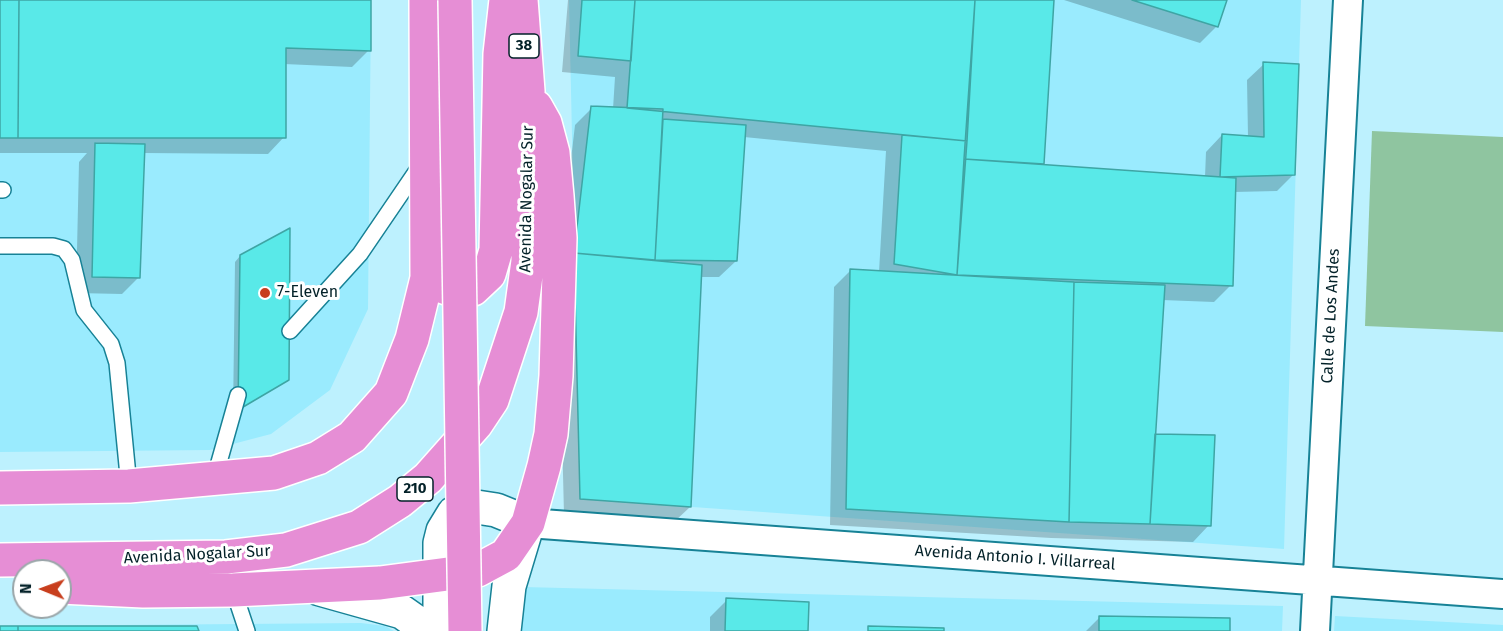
<!DOCTYPE html>
<html>
<head>
<meta charset="utf-8">
<style>
  body { margin:0 }
  #map { position:relative; width:1503px; height:631px; overflow:hidden; background:#bdf1fe; font-family:"Fira Sans",sans-serif }
  canvas { display:block }
  .north { position:absolute; left:12px; top:559px; width:60px; height:60px; box-sizing:border-box; background:#fff; border:2px solid #9aa6a9; border-radius:50%; rotate:271deg; font-size:16px; font-weight:700; line-height:24px; text-align:center; color:#032128 }
  .north::after { content:''; display:block; margin:auto; width:21px; height:27px; background:#c83e1d; clip-path:polygon(50% 0,100% 100%,50% 72%,0 100%) }
</style>
</head>
<body>
<div id="map">
<canvas width="1503" height="631"></canvas>
<div class="north">N</div>
</div>
<script>
const ctx = document.querySelector('canvas').getContext('2d');
ctx.lineJoin = 'round';
function paint(path, color) { ctx.fillStyle = color; ctx.fill(path, 'evenodd'); }
const poly = rows => new Path2D(rows.map(r => 'M' + r).join(''));
function stroke(path, color, width, dash) { ctx.strokeStyle = color; ctx.lineWidth = width; ctx.lineCap = dash ? 'butt' : 'round'; ctx.setLineDash(dash || []); ctx.stroke(path); }
function write(font, color, halo, rows, align = 'center') {
  ctx.font = font + ' "Fira Sans",sans-serif'; ctx.lineWidth = 6; ctx.setLineDash([]); ctx.textBaseline = 'middle'; ctx.strokeStyle = halo; ctx.fillStyle = color; for (const [text, x, y, turn = 0] of rows) {
    ctx.save(); ctx.translate(x, y); ctx.rotate((+turn || 0) * Math.PI / 180); ctx.textAlign = isNaN(turn) ? turn : align; if (halo) ctx.strokeText(text, 0, 0); ctx.fillText(text, 0, 0); ctx.restore();
  }
}
const built = poly([
  [0,0,371,0,368,309,330,390,271,434,210,450,0,452],
  [569,0,1301,0,1284,549,580,499],
  [523,587,1283,606,1282,631,521,631],
  [1335,616,1503,625,1503,631,1334,631],
  [361,623,385,626,394,631,0,631,0,626]
]);
const green = poly([
  [1372,131,1503,137,1503,332,1365,326]
]);
const shadow = poly([
  [0,0,369,0,369,50,352,67,284,64,284,137,268,154,143,153,139,277,122,294,76,293,79,162,87,153,0,153],
  [568,0,1053,0,1042,166,1205,177,1206,152,1222,135,1248,137,1247,80,1264,64,1294,174,1277,191,1234,192,1231,285,1214,302,1162,300,1154,436,1209,525,1193,542,1051,538,830,525,834,287,851,270,879,272,886,151,744,137,736,261,719,277,700,277,690,507,673,523,564,515,558,271,575,125,592,108,613,109,615,77,562,72],
  [1064,0,1226,0,1217,26,1200,43],
  [240,256,288,379,233,414,235,262],
  [727,600,807,631,710,631,710,617],
  [1100,617,1228,631,1086,631]
]);
const building = poly([
  [0,0,19,0,18,138,0,138,0,0],
  [19,0,371,0,371,51,286,48,286,138,18,138,19,0],
  [582,0,635,0,631,61,578,56,582,0],
  [635,0,975,0,967,141,627,108,635,0],
  [975,0,1054,0,1044,164,964,159,975,0],
  [1132,0,1227,0,1218,27,1132,0],
  [1263,62,1299,64,1295,175,1220,177,1222,134,1264,137,1263,62],
  [591,106,663,109,655,260,574,253,591,106],
  [663,119,746,125,737,261,655,260,663,119],
  [902,135,967,141,957,275,894,264,902,135],
  [95,143,145,144,140,278,92,277,95,143],
  [964,159,1236,178,1233,286,957,275,964,159],
  [290,228,289,380,238,410,240,255,290,228],
  [574,253,702,265,691,507,580,499,574,253],
  [850,269,1074,282,1069,522,846,509,850,269],
  [1074,282,1165,285,1150,524,1069,522,1074,282],
  [1155,434,1215,435,1211,526,1150,524,1155,434],
  [726,598,809,602,808,631,725,631,726,598],
  [1099,616,1230,618,1230,631,1099,631,1099,616],
  [0,626,18,626,18,631,0,631,0,626],
  [18,626,197,626,199,631,18,631,18,626],
  [868,626,944,628,944,631,868,631,868,626]
]);
const lane = poly([
  [0,190,3,190],
  [0,246,53,246,64,249,72,260,84,310,111,344,117,363,129,486],
  [290,331,360,254,422,163],
  [214,480,238,395],
  [232,586,247,631]
]);
const street = poly([
  [528,523,1503,594],
  [1315,631,1348,0]
]);
const secondary = poly([
  [320,589,402,612,429,631],
  [440,631,440,543,443,531,454,513,470,506,496,510,528,523,509,586,504,631]
]);
const highway = poly([
  [433,283,455,291,473,289,489,274,496,250,500,54,506,0],
  [0,488,129,486,274,473,318,458,352,437,391,393,412,339,427,278,426,0],
  [0,560,226,557,286,550,359,527,400,501,428,478,476,424,492,400,521,312,528,261,528,91,521,0],
  [60,587,143,591,233,590,380,583,478,570,506,555,528,523,544,466,551,434,556,376,560,238,557,196,553,153,545,123,536,107]
]);
const highwayBridge = poly([
  [455,0,465,631]
]);
const markers = [
  [265,293,6,"#c83e1d"]
];
const shields = [
  [524,46,30],
  [415,489,36]
];
const shieldNames = [
  ["38",524,46],
  ["210",415,489]
];
const streetNames = [
  ["Avenida Nogalar Sur",527,199,-89],
  ["Calle de Los Andes",1331,316,-87],
  ["Avenida Nogalar Sur",197,555,-3],
  ["Avenida Antonio I. Villarreal",1015,558,4]
];
const poiNames = [
  ["7-Eleven",277,293]
];
paint(built, '#9aebfe');
paint(green, '#8fc5a0');
paint(shadow, '#0003');
paint(building, '#59e9e8');
stroke(building, '#3ea5a4', 1.5);
stroke(lane, '#178296', 18);
stroke(street, '#178296', 32);
stroke(secondary, '#178296', 36);
stroke(highway, '#fff', 36);
stroke(lane, '#fff', 15);
stroke(street, '#fff', 28);
stroke(secondary, '#fff', 33);
stroke(highway, '#e68ed5', 33);
stroke(highwayBridge, '#fff', 36, []);
stroke(highwayBridge, '#e68ed5', 33);
for (const [x, y, r, color] of markers) { const dot = new Path2D(); dot.arc(x, y, r, 0, 2 * Math.PI); ctx.fillStyle = color; ctx.fill(dot); stroke(dot, '#fff', 2); }
for (const [x, y, w] of shields) { const box = new Path2D(); box.roundRect(x - w / 2, y - 12, w, 24, 4.5); ctx.fillStyle = '#fff'; ctx.fill(box); stroke(box, '#032128', 1.5); }
write('bold 15px', '#032128', null, shieldNames);
write('16px', '#032128', '#fff', streetNames);
write('16px', '#032128', '#fff', poiNames, 'left');
</script>
</body>
</html>
